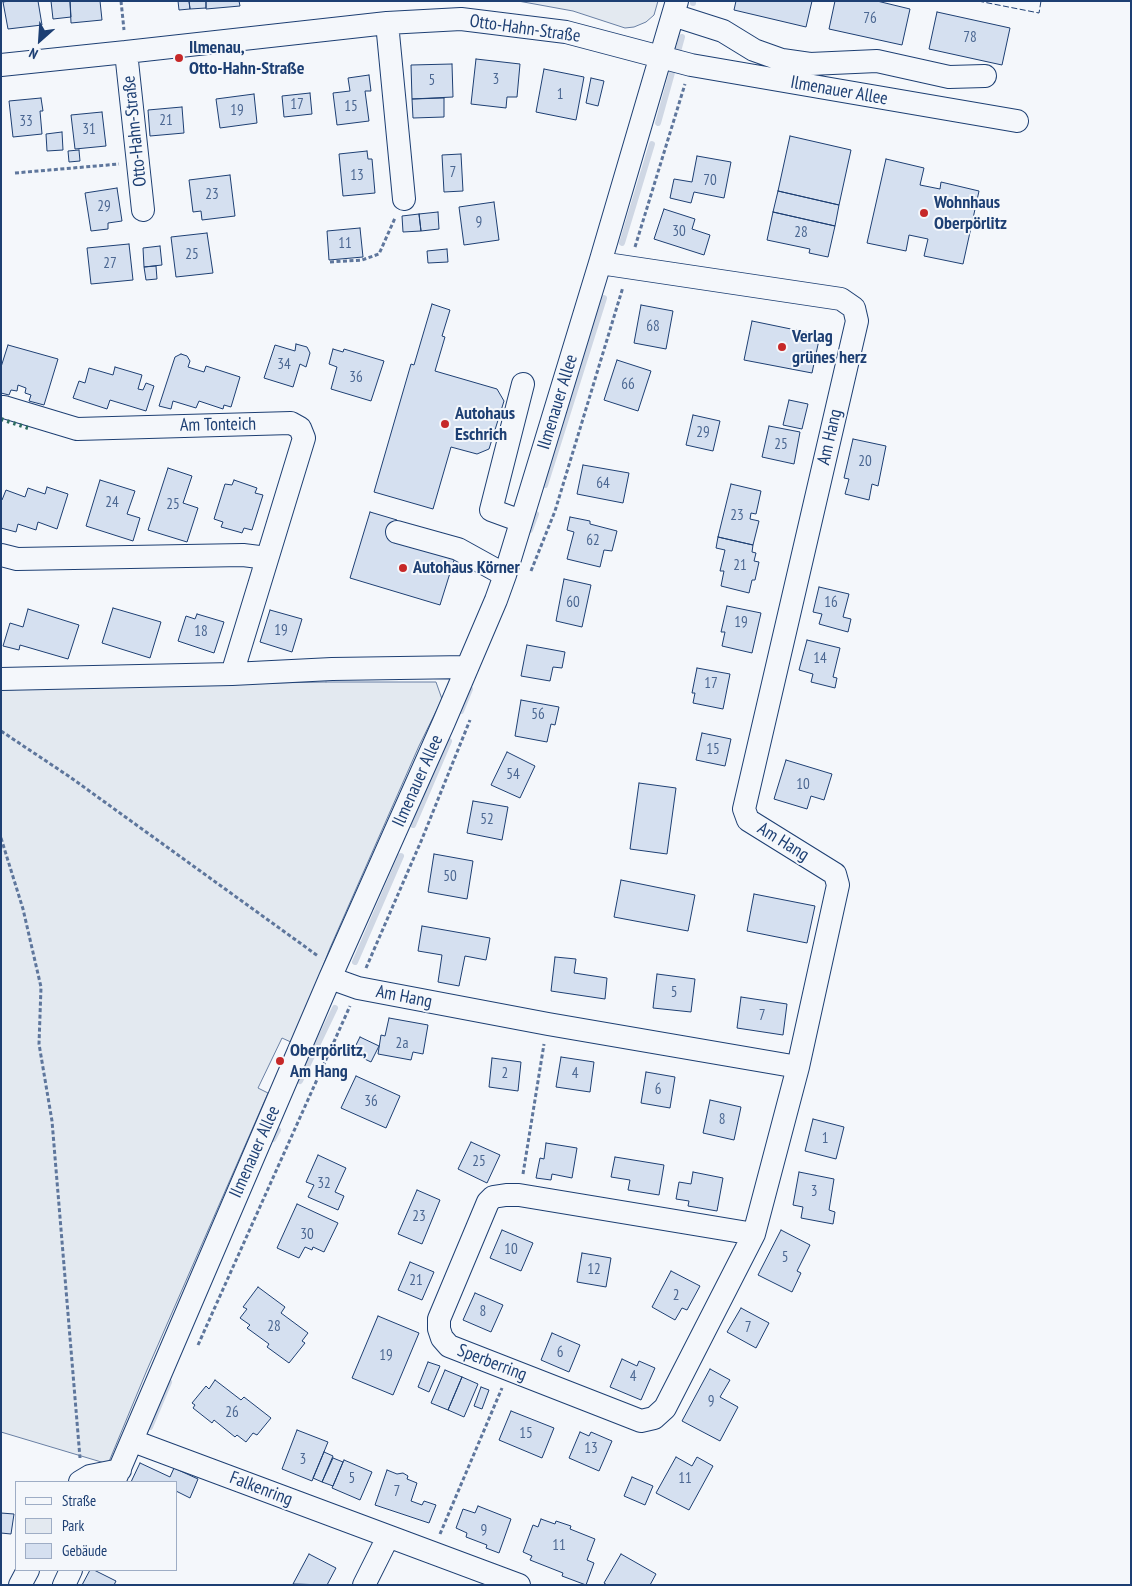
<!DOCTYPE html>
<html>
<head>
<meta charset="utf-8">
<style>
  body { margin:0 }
  #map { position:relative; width:1132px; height:1586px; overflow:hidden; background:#f4f7fb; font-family:"PT Sans Narrow",sans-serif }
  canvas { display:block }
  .frame { position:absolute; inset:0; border:2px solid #1d3f73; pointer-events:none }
  .legend { position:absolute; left:15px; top:1481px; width:162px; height:90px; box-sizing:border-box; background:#f4f7fb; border:1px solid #9eadc5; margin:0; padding:6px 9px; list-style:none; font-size:15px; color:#1d3f73 }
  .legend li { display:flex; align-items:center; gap:10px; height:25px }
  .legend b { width:25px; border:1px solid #9eadc5 }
  .north { position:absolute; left:15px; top:15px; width:50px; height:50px; -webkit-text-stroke:4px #f4f7fb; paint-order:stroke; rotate:206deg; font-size:14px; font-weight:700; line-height:20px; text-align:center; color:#1d3f73 }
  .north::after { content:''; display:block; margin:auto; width:18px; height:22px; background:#1d3f73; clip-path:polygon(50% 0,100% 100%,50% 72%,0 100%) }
</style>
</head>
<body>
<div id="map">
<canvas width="1132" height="1586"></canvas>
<div class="frame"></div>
<ul class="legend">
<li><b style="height:6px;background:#f4f7fb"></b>Straße</li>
<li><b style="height:14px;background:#e3e9f0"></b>Park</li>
<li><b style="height:14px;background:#d5e0f0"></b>Gebäude</li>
</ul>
<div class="north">N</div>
</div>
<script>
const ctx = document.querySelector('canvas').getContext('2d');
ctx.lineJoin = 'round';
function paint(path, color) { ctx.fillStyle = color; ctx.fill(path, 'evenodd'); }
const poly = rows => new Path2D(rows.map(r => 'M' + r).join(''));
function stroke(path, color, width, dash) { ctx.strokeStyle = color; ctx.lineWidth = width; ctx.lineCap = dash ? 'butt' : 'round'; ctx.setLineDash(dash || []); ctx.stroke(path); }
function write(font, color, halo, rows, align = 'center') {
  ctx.font = font + ' "PT Sans Narrow",sans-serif'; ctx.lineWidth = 4; ctx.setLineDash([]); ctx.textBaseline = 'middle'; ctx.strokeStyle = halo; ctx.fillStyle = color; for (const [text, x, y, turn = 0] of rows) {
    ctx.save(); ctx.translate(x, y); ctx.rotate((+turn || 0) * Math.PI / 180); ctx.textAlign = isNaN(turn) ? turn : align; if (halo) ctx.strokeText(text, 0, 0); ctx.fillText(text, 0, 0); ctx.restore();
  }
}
const green = poly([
  [518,1,658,1,654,15,646,22,634,27,625,28,573,11,518,1],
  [326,682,436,682,442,699,419,746,330,948,293,1043,282,1038,258,1088,268,1093,147,1370,108,1464,1,1432,1,690,159,685,326,682]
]);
const stream = poly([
  [693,3,693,1],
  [658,123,682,37],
  [622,243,652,144],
  [545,485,604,298],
  [530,530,536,514],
  [461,711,470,689],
  [413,825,449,741],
  [355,962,401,856],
  [300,1081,335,1008],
  [273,1139,278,1130],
  [150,1427,169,1382]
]);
const building = poly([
  [9,1,38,1,42,25,8,29,3,2,9,1],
  [51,1,70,1,71,17,53,19,51,1],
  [70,1,100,1,102,20,71,23,70,1],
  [178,1,189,1,190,9,179,10,178,1],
  [189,1,206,1,206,8,190,9,189,1],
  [206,1,239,1,240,6,206,9,206,1],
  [736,1,812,1,806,27,734,10,736,1],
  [835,1,877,1,910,9,902,45,829,29,835,1],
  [937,12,1010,28,1002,65,929,49,937,12],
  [476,59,520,64,517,97,507,97,506,108,471,104,476,59],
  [452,64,453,97,412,99,411,65,452,64],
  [544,69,584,77,576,120,536,112,544,69],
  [369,75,371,91,365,91,369,121,337,125,333,93,350,91,348,78,369,75],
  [591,78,604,81,598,106,586,103,591,78],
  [310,93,312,114,284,117,282,96,310,93],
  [254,94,257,123,220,128,216,99,254,94],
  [41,98,43,111,40,111,42,134,13,137,9,101,41,98],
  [444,98,444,117,413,118,412,99,444,98],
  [182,107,184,133,150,136,148,110,182,107],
  [102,112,106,146,75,149,71,115,102,112],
  [62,132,63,150,47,151,46,134,62,132],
  [790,136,851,150,839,205,778,191,790,136],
  [79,150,80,161,69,162,68,151,79,150],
  [367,151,368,159,372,159,375,193,343,196,339,154,367,151],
  [461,154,463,191,444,192,442,155,461,154],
  [697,156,731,162,724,198,694,192,691,203,670,198,674,179,692,182,697,156],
  [886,159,924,168,920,185,940,189,941,182,979,191,963,264,924,256,928,239,909,235,906,251,867,243,886,159],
  [230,175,235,216,202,220,201,211,193,212,189,180,230,175],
  [117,188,122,221,108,223,108,229,91,231,85,193,117,188],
  [778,191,839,205,835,226,773,212,778,191],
  [494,202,499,240,464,245,459,207,494,202],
  [664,209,695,219,692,229,710,235,704,255,654,239,664,209],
  [438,212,439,229,421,231,419,214,438,212],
  [773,212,835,226,828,257,809,253,810,249,767,240,773,212],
  [419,214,421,231,403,232,402,216,419,214],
  [360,228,363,257,329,260,327,231,360,228],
  [207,233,213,273,176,277,171,237,207,233],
  [129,244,133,280,91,284,87,248,129,244],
  [160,246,162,265,144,267,143,248,160,246],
  [447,249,448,262,428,263,427,251,447,249],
  [156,266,157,279,146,280,144,267,156,266],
  [432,304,450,310,442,336,445,337,435,371,497,389,504,401,489,449,477,454,451,447,433,509,374,492,411,364,414,365,432,304],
  [641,305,673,311,666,349,634,343,641,305],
  [752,321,820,335,812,373,744,360,752,321],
  [296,344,307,347,310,353,306,367,300,364,293,387,264,378,275,345,295,351,296,344],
  [8,345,58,359,44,405,29,401,31,395,25,393,26,388,18,385,17,391,11,390,9,395,1,393,1,367,8,345],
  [333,349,343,352,344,349,384,361,371,401,331,389,337,367,329,364,333,349],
  [181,354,187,356,190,361,188,367,204,372,206,366,240,377,231,407,224,405,223,409,199,401,196,408,173,401,171,409,159,406,175,357,181,354],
  [617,360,651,371,638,411,604,400,617,360],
  [115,367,142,375,138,389,143,390,146,383,154,386,146,411,110,400,107,409,73,398,79,381,85,383,89,368,113,375,115,367],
  [789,400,808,404,802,429,783,425,789,400],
  [693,415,720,421,713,451,686,445,693,415],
  [769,426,800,432,794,464,762,457,769,426],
  [853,439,886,446,878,486,872,484,869,500,845,494,849,479,844,478,853,439],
  [583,465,629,473,623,503,577,494,583,465],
  [168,468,192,476,183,503,198,508,187,542,148,530,168,468],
  [100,480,135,491,127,514,140,518,133,541,86,526,100,480],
  [234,480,257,488,255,493,263,495,252,530,244,528,242,533,239,532,221,527,223,522,214,519,225,484,232,485,234,480],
  [731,484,761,491,756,514,751,513,750,519,759,521,753,545,718,537,731,484],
  [47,487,68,494,57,529,38,522,36,530,18,524,16,532,1,528,1,500,2,500,6,490,25,497,28,488,45,494,47,487],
  [370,512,397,520,391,538,455,557,440,605,350,578,370,512],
  [570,517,590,521,590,524,617,531,612,551,604,550,600,567,567,559,574,532,567,530,570,517],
  [718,537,753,545,752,552,756,553,754,561,759,562,755,580,752,580,749,593,721,586,724,571,720,571,725,550,716,548,718,537],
  [564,579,591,585,582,627,556,621,564,579],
  [819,587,849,594,843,617,851,619,848,632,819,624,822,614,813,612,819,587],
  [727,606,761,613,752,653,722,646,725,632,721,632,727,606],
  [113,608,161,622,150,658,102,643,113,608],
  [28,609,79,625,68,659,20,645,19,650,3,646,10,623,23,627,28,609],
  [270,610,302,619,292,652,260,642,270,610],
  [197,614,224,622,214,653,178,641,186,616,195,619,197,614],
  [807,640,840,648,833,677,837,678,835,688,811,682,813,674,799,670,807,640],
  [527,645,565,652,562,668,553,667,550,681,521,676,527,645],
  [697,668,730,674,723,709,693,703,695,693,692,693,697,668],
  [521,700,559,707,555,725,551,724,547,742,515,736,521,700],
  [702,733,731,739,725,766,696,760,702,733],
  [507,752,535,766,520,798,491,785,507,752],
  [786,760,832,774,824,800,811,796,807,809,774,799,786,760],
  [639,783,676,788,667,854,630,849,639,783],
  [473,801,508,807,502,840,467,833,473,801],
  [434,854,473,861,467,899,428,892,434,854],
  [621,880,695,895,688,931,614,917,621,880],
  [754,894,815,906,807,943,747,931,754,894],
  [422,926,490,938,486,960,465,956,459,986,438,982,442,955,418,951,422,926],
  [555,957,576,959,574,973,607,978,605,999,551,991,555,957],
  [657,974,695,979,691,1012,653,1008,657,974],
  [741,997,787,1004,783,1035,737,1028,741,997],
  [389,1018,428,1025,423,1054,413,1052,411,1060,378,1054,381,1035,385,1036,389,1018],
  [360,1037,379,1046,371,1062,352,1053,360,1037],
  [561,1057,594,1062,590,1092,556,1087,561,1057],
  [492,1058,521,1062,518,1091,489,1087,492,1058],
  [646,1072,675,1077,670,1108,641,1103,646,1072],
  [356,1076,400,1096,386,1128,341,1108,356,1076],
  [710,1100,741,1107,734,1140,703,1133,710,1100],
  [813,1119,844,1127,836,1159,805,1151,813,1119],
  [471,1142,500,1155,487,1183,458,1169,471,1142],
  [546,1143,577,1148,572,1178,552,1174,551,1180,536,1178,540,1158,544,1159,546,1143],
  [318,1155,346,1168,335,1192,344,1196,338,1210,308,1197,314,1185,306,1182,318,1155],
  [615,1157,664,1165,659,1195,628,1190,630,1180,611,1177,615,1157],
  [693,1172,723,1178,717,1211,688,1206,689,1201,676,1199,679,1182,691,1184,693,1172],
  [799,1172,834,1179,829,1210,835,1212,833,1224,801,1218,803,1207,793,1205,799,1172],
  [417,1190,440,1200,422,1244,398,1234,417,1190],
  [297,1204,338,1223,324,1252,313,1247,312,1250,305,1247,299,1258,277,1248,297,1204],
  [502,1230,533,1243,521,1271,490,1258,502,1230],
  [781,1230,810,1245,797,1271,801,1273,792,1292,758,1275,781,1230],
  [582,1253,611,1258,606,1287,577,1282,582,1253],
  [410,1262,434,1272,422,1300,398,1290,410,1262],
  [671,1271,700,1286,687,1310,682,1308,675,1320,652,1307,671,1271],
  [258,1287,285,1307,281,1313,308,1333,302,1341,305,1343,289,1363,267,1347,269,1344,247,1328,250,1325,240,1318,247,1309,243,1307,258,1287],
  [475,1293,503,1305,491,1332,463,1320,475,1293],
  [741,1308,769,1323,756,1348,727,1332,741,1308],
  [378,1316,419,1333,393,1395,352,1378,378,1316],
  [552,1333,580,1345,569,1372,541,1360,552,1333],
  [622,1359,637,1366,639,1361,655,1368,641,1400,610,1387,622,1359],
  [428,1362,440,1366,429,1392,418,1387,428,1362],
  [710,1369,730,1380,720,1397,738,1407,720,1441,682,1421,710,1369],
  [445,1370,462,1377,448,1410,431,1403,445,1370],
  [462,1377,478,1384,464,1417,448,1410,462,1377],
  [215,1380,241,1400,244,1397,271,1418,257,1435,253,1433,246,1442,237,1435,235,1437,214,1420,212,1423,193,1408,195,1405,192,1403,206,1386,209,1389,215,1380],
  [481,1387,489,1390,482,1409,474,1406,481,1387],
  [511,1411,554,1428,542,1458,499,1440,511,1411],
  [297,1430,328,1442,312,1481,282,1469,297,1430],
  [580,1432,589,1436,591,1432,612,1441,599,1471,569,1458,580,1432],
  [324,1452,333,1456,322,1482,313,1478,324,1452],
  [676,1457,692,1466,697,1457,713,1466,689,1510,656,1493,676,1457],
  [333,1458,343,1462,333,1486,322,1482,333,1458],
  [344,1460,372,1472,360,1500,332,1488,344,1460],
  [140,1463,170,1477,174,1468,198,1479,190,1498,176,1491,176,1482,131,1482,140,1463],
  [387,1470,397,1474,403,1473,408,1476,407,1479,417,1483,411,1501,422,1505,424,1501,436,1505,429,1523,375,1505,387,1470],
  [632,1477,653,1486,645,1505,624,1496,632,1477],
  [478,1506,511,1519,499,1553,486,1548,487,1545,466,1537,467,1533,456,1528,463,1509,475,1513,478,1506],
  [1,1513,14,1514,11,1534,1,1533,1,1513],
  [541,1519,555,1524,556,1521,571,1526,570,1529,595,1539,587,1560,594,1563,586,1585,562,1576,563,1573,530,1560,532,1556,523,1552,533,1525,538,1527,541,1519],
  [309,1554,336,1568,327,1585,293,1584,309,1554],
  [621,1554,656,1574,650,1585,607,1585,604,1583,621,1554],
  [90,1570,94,1570,116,1581,114,1585,82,1585,90,1570]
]);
const path = poly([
  [121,1,124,30],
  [15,173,119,164],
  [635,247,685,84],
  [330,262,362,260,379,254,395,218],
  [531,571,555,511,623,287],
  [1,731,70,777,318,956],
  [1,838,23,909,41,987,39,1044,52,1121,80,1458],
  [366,968,422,839,470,720],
  [523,1174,544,1044],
  [198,1345,350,1006],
  [440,1534,502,1388]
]);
const minor = poly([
  [673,15,723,31,754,50,782,60,810,64,877,61,949,77,985,76],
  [387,23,404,199],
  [126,52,143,210],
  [1,65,126,52,387,23,461,19,566,32,691,65,1017,121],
  [600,263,841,299,854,308,857,321,744,809,748,820,835,874,838,885,798,1067,754,1234,665,1408,654,1418,641,1421,449,1346,442,1338,439,1329,439,1319,488,1202,493,1197,506,1195,519,1195,754,1234],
  [1,407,4,407,77,429,291,423,300,428,304,438,232,674],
  [521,521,491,510,523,384],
  [397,532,458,549,505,575],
  [1,555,17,559,243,555,267,558],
  [1,679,232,674,332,669,467,667],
  [330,978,358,988,548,1024,798,1067],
  [133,1441,519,1585],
  [80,1482,90,1476,120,1470],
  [114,1482,330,978,444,722,496,600,505,575,600,263,677,1],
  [20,1585,28,1570],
  [64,1585,71,1570],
  [364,1585,388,1537]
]);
const hedge = poly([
  [1,419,28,428]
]);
const fence = poly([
  [978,1,1039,13,1041,1]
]);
const markers = [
  [179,58,5,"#c62828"],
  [924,213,5,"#c62828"],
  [782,347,5,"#c62828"],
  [445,424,5,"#c62828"],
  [403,568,5,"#c62828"],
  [280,1061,5,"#c62828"]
];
const numberNames = [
  ["76",870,19],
  ["78",970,38],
  ["3",496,80],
  ["5",432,81],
  ["1",560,95],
  ["17",297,105],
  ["15",351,107],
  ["19",237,111],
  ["21",166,121],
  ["33",26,122],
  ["31",89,130],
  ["7",453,173],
  ["13",357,176],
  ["70",710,181],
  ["23",212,195],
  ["29",104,207],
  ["9",479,223],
  ["30",679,232],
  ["28",801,233],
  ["11",345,244],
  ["25",192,255],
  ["27",110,264],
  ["68",653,327],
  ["34",284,365],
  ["36",356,378],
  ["66",628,385],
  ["29",703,433],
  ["25",781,445],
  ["20",865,462],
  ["64",603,484],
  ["24",112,503],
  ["25",173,505],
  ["23",737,516],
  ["62",593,541],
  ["21",740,566],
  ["60",573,603],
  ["16",831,603],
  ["19",741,623],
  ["19",281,631],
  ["18",201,632],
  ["14",820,659],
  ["17",711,684],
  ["56",538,715],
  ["15",713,750],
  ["54",513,775],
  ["10",803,785],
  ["52",487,820],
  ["50",450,877],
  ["5",674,993],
  ["7",762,1016],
  ["2a",402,1044],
  ["2",505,1074],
  ["4",575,1074],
  ["6",658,1090],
  ["36",371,1102],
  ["8",722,1120],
  ["1",825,1139],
  ["25",479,1162],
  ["32",324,1184],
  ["3",814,1192],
  ["23",419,1217],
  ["30",307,1235],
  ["10",511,1250],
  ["5",785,1258],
  ["12",594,1270],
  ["21",416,1281],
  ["2",676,1296],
  ["8",483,1312],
  ["28",274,1327],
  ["7",748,1328],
  ["6",560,1353],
  ["19",386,1356],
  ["4",633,1377],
  ["9",711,1402],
  ["26",232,1413],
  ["15",526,1434],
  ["13",591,1449],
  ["3",303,1460],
  ["5",352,1479],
  ["11",685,1479],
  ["7",397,1492],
  ["9",484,1531],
  ["11",559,1546]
];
const streetNames = [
  ["Otto-Hahn-Straße",525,29,8],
  ["Ilmenauer Allee",839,91,10],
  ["Otto-Hahn-Straße",135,131,-96],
  ["Ilmenauer Allee",558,402,-73],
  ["Am Tonteich",218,425,-1],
  ["Am Hang",830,437,-77],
  ["Ilmenauer Allee",418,781,-66],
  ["Am Hang",783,842,32],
  ["Am Hang",404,997,11],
  ["Ilmenauer Allee",255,1152,-66],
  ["Sperberring",492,1363,21],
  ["Falkenring",261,1489,21]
];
const poiNames = [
  ["Ilmenau,",189,48],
  ["Otto-Hahn-Straße",189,69],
  ["Wohnhaus",934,203],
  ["Oberpörlitz",934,224],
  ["Verlag",792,337],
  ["grünes herz",792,358],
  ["Autohaus",455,414],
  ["Eschrich",455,435],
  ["Autohaus Körner",413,568],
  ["Oberpörlitz,",290,1051],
  ["Am Hang",290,1072]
];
paint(green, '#e3e9f0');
stroke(green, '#687fa3', 1);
stroke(stream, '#cfd7e4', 6);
paint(building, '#d5e0f0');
stroke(building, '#1d3f73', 1);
stroke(minor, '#1d3f73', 24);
stroke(path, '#5e769c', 3, [4, 2.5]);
stroke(minor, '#f4f7fb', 22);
stroke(hedge, '#2c6c60', 4, [2.5, 4]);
stroke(fence, '#1d3f73', 1, [6, 2.5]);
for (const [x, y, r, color] of markers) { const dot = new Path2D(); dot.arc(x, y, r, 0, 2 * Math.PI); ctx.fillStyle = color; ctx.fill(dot); stroke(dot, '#f4f7fb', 2); }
write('15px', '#4b6792', null, numberNames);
write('18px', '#1d3f73', '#f4f7fb', streetNames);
write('bold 18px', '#1d3f73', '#f4f7fb', poiNames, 'left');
</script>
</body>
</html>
